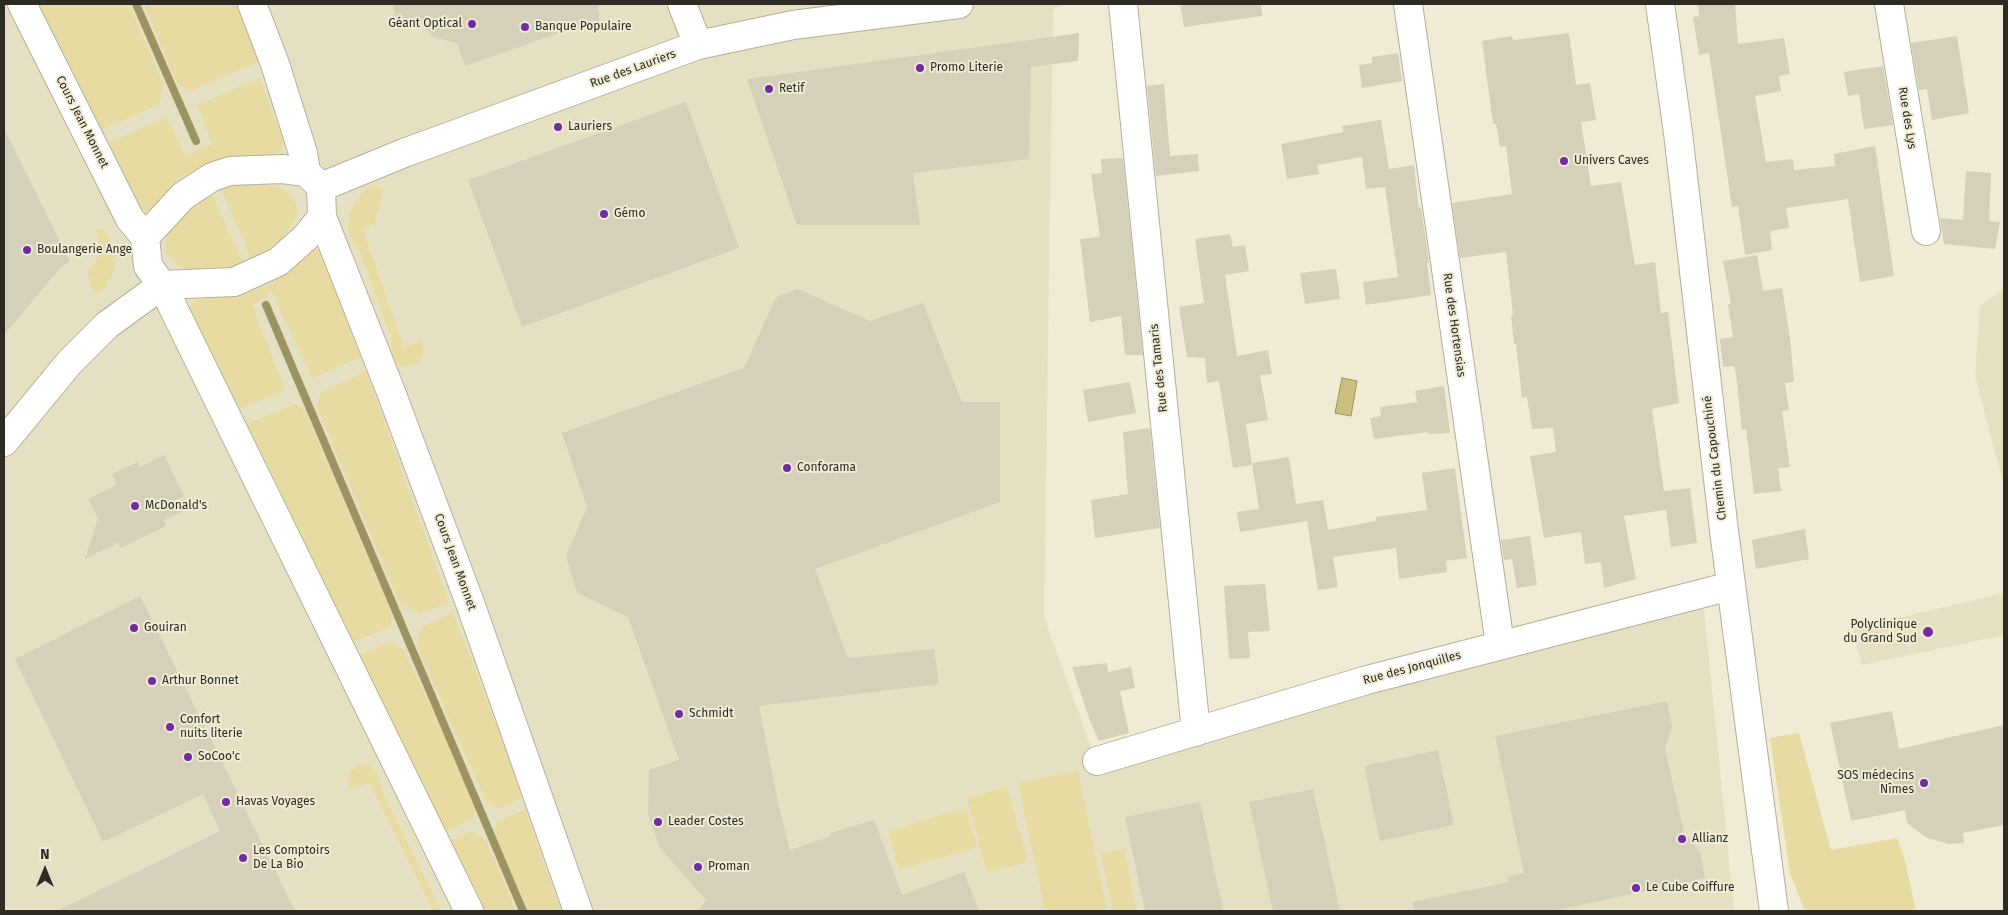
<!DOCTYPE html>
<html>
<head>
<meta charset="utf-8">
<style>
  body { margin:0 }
  #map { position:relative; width:2008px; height:915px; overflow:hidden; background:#efebd5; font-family:"Fira Sans",sans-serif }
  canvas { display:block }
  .frame { position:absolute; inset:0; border:5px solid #2d2b23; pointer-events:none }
  .north { position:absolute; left:20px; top:845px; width:50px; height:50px; -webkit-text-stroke:4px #efebd5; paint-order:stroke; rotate:0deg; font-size:14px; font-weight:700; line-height:20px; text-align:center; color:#2d2b23 }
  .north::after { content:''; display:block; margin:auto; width:18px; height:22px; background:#2d2b23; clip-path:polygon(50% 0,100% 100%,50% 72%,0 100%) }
</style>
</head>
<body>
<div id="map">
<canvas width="2008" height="915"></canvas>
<div class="frame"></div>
<div class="north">N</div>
</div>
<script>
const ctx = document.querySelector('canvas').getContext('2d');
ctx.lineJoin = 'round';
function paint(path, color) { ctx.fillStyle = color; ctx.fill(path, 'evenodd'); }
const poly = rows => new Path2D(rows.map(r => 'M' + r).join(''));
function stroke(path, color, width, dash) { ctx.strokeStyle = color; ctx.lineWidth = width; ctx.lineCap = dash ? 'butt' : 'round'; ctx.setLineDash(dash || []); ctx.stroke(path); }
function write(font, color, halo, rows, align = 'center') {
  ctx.font = font + ' "Fira Sans",sans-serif'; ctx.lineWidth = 4; ctx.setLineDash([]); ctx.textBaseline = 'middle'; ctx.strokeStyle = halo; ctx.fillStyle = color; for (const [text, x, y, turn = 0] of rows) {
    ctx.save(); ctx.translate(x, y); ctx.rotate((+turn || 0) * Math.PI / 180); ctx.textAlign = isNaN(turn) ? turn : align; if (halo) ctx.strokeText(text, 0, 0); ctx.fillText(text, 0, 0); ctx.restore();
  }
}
const built = poly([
  [4,4,1067,4,1053,9,1044,617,1100,772,1701,579,1734,911,4,911],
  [2004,288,2004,486,1975,377,1980,306],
  [2004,593,2004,635,1862,665,1852,629]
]);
const green = poly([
  [37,4,129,4,164,86,159,105,98,131],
  [144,4,237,4,259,62,190,91,177,83],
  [260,78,283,141,282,150,275,155,269,156,240,156,212,164,185,175,147,211,134,206,103,145,167,117,184,155,212,144,197,105],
  [254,183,282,188,292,197,297,207,297,216,277,246,252,261,221,189,238,184],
  [374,184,383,189,376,221,363,231,404,347,423,341,423,354,420,363,410,366,400,366,393,360,390,351,393,343,361,254,354,245,348,230,350,211,362,193],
  [211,192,245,267,204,273,187,270,176,264,165,252,166,236,176,221],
  [103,229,112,242,116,255,115,269,106,287,95,294,87,271,96,263,100,248,96,230],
  [311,250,321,250,360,357,312,379,272,292,252,305,285,390,235,411,188,308,195,300,237,296,268,286,294,267],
  [366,371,449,603,419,614,400,604,317,407,320,393],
  [296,404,306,413,390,609,392,626,351,643,243,425],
  [453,613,524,797,500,809,486,801,417,646,421,627],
  [392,640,403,650,477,802,474,818,442,834,357,657],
  [1799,733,1831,850,1897,838,1905,861,1916,911,1805,911,1790,873,1770,738],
  [360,764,370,765,378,776,381,789,441,911,433,911,370,783,350,789,348,781,351,771],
  [1078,771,1107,911,1045,911,1018,783],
  [1007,787,1028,862,987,873,967,798],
  [966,808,977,847,899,870,888,831],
  [525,810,561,911,528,911,495,834,496,821],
  [472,831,486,840,516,911,481,911,447,843],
  [1124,849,1132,887,1137,911,1113,911,1101,853]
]);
const water = poly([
  [1342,378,1357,381,1351,416,1335,413,1342,378]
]);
const stream = poly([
  [136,4,196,141],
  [266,305,523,911]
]);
const building = poly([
  [393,4,598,4,600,27,562,32,465,66,457,43,435,38,420,22,397,26],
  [1180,4,1261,4,1262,16,1184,27],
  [1698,4,1735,4,1738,44,1784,38,1790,74,1779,76,1781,91,1755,96,1766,162,1793,159,1794,170,1835,166,1834,154,1875,146,1894,276,1860,282,1848,199,1786,208,1789,228,1770,231,1772,250,1745,255,1738,206,1732,207,1709,53,1699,55,1693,17,1699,16],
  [1079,33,1078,61,1031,67,1029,159,913,173,920,225,797,225,747,79],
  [1569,33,1576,85,1590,83,1596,120,1581,122,1591,186,1621,182,1635,265,1655,262,1661,313,1668,312,1679,403,1652,409,1664,491,1690,488,1697,543,1671,547,1666,510,1624,516,1636,579,1604,588,1601,562,1585,564,1581,532,1544,538,1530,456,1556,452,1553,428,1532,429,1527,397,1522,398,1516,344,1514,344,1511,315,1513,315,1506,252,1460,258,1452,203,1512,194,1506,146,1500,147,1496,124,1493,124,1482,41,1512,36,1513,40],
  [1957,36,1969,113,1932,120,1927,89,1919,90,1911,43],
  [1398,53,1402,81,1362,88,1359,65,1372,63,1372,57],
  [1883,66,1893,125,1864,129,1859,94,1848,96,1844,72],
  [1164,84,1170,156,1198,154,1199,171,1156,176,1147,86],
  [686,102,739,248,522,327,468,180],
  [1381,120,1389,169,1414,165,1418,202,1419,208,1421,208,1429,263,1427,263,1431,295,1366,305,1363,282,1398,277,1385,187,1366,189,1362,157,1317,165,1319,174,1287,179,1281,144,1343,132,1342,126],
  [4,128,70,262,61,267,4,335],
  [1123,158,1143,355,1125,355,1121,316,1090,322,1080,239,1100,237,1091,174,1102,173,1101,159],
  [1966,171,1991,173,1989,221,2000,222,1995,249,1944,244,1940,218,1963,220],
  [1230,234,1233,247,1245,245,1249,271,1225,275,1237,356,1268,350,1272,374,1260,375,1268,420,1246,424,1252,465,1233,468,1219,381,1207,383,1205,358,1187,357,1179,307,1204,303,1195,239],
  [1757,255,1763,291,1782,288,1790,338,1794,382,1785,383,1789,410,1782,411,1790,467,1778,468,1781,491,1754,494,1746,429,1742,430,1736,374,1734,366,1723,367,1720,339,1733,337,1728,304,1731,304,1723,261],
  [1336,269,1340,299,1305,304,1300,273],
  [798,289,870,321,923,303,962,402,1000,402,1000,502,815,569,848,658,934,649,939,684,759,706,778,802,790,850,831,836,830,833,874,820,902,895,964,872,979,911,699,911,706,900,660,848,648,815,649,770,679,760,628,617,577,593,566,556,587,507,562,433,744,368,776,297],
  [1130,382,1136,413,1088,422,1083,390],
  [1444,386,1450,433,1428,434,1428,432,1374,439,1370,418,1381,416,1380,407,1417,402,1415,391],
  [1150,428,1160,528,1095,538,1091,500,1128,494,1123,432],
  [164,455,184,496,176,500,182,512,164,520,166,526,121,548,118,543,85,559,98,518,88,499,117,485,112,474,138,462,140,467],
  [1289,457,1296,504,1323,500,1328,530,1376,521,1376,517,1427,510,1422,473,1455,468,1467,558,1446,561,1447,572,1399,579,1396,548,1333,557,1338,587,1318,590,1307,521,1240,532,1237,512,1259,509,1252,463],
  [1805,529,1809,559,1756,569,1752,540],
  [1530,536,1537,585,1517,588,1512,559,1504,560,1501,540],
  [1265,584,1270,631,1248,632,1250,658,1229,659,1224,586],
  [140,596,231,780,295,911,57,911,220,831,203,794,103,842,15,659],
  [1107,663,1108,672,1131,667,1135,688,1120,691,1129,733,1099,741,1090,721,1072,667],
  [1667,701,1672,726,1665,748,1684,833,1700,852,1705,878,1553,911,1414,911,1413,902,1509,882,1508,877,1524,873,1495,736],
  [1892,711,1899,749,2004,725,2004,825,1963,833,1964,843,1949,844,1927,838,1907,823,1905,810,1851,821,1830,723],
  [1438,750,1454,825,1380,841,1364,766],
  [1313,789,1340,911,1273,911,1249,802],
  [1200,802,1223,911,1145,911,1125,817]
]);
const minor = poly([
  [682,4,698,45],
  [1123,4,1196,732],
  [1408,4,1500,645],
  [1889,4,1926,231],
  [1097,761,1367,680,1731,586]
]);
const tertiary = poly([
  [1660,4,1678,133,1724,531,1774,911],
  [321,187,404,153,698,45,793,25,959,4],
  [4,442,69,363,107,325,162,285]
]);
const secondary = poly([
  [22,4,130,219,145,237],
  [252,4,275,64,303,153,306,172],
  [322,217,391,392,470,603,578,911],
  [162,285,234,282,278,262,306,237,322,217,321,187,306,172,282,169,230,171,212,177,183,196,145,237,148,266,162,285,469,911]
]);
const markers = [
  [472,24,5,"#702ca0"],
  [525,27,5,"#702ca0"],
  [920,68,5,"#702ca0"],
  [769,89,5,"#702ca0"],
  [558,127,5,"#702ca0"],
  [1564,161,5,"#702ca0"],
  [604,214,5,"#702ca0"],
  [27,250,5,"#702ca0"],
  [787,468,5,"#702ca0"],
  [135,506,5,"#702ca0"],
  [134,628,5,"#702ca0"],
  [1928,632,6,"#702ca0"],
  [152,681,5,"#702ca0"],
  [679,714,5,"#702ca0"],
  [170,727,5,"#702ca0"],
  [188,757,5,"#702ca0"],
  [1924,783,5,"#702ca0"],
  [226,802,5,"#702ca0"],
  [658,822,5,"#702ca0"],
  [1682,839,5,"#702ca0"],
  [243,858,5,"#702ca0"],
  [698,867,5,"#702ca0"],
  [1636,888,5,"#702ca0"]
];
const poiNames = [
  ["Géant Optical",462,24,"right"],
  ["Banque Populaire",535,27],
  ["Promo Literie",930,68],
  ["Retif",779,89],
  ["Lauriers",568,127],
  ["Univers Caves",1574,161],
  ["Gémo",614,214],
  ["Boulangerie Ange",37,250],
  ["Conforama",797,468],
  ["McDonald's",145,506],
  ["Polyclinique",1917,625,"right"],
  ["du Grand Sud",1917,639,"right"],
  ["Gouiran",144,628],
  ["Arthur Bonnet",162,681],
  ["Schmidt",689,714],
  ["Confort",180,720],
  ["nuits literie",180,734],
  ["SoCoo'c",198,757],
  ["SOS médecins",1914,776,"right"],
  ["Nîmes",1914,790,"right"],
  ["Havas Voyages",236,802],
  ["Leader Costes",668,822],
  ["Allianz",1692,839],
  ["Les Comptoirs",253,851],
  ["De La Bio",253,865],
  ["Proman",708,867],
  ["Le Cube Coiffure",1646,888]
];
const streetNames = [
  ["Rue des Lauriers",633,69,-20],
  ["Rue des Lys",1907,118,81],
  ["Cours Jean Monnet",82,122,63],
  ["Rue des Hortensias",1454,325,82],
  ["Rue des Tamaris",1159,368,-96],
  ["Chemin du Capouchiné",1715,458,-97],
  ["Cours Jean Monnet",455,562,70],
  ["Rue des Jonquilles",1412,668,-15]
];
paint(built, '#e6e0c3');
paint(green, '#e7dba2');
paint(water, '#cdbf7d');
stroke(water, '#9d9362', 1);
stroke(stream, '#9d9362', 8);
paint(building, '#d4d0ba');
stroke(minor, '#b4af9a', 30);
stroke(tertiary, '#b4af9a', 30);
stroke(secondary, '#b4af9a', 30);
stroke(minor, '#fff', 28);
stroke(tertiary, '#fff', 28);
stroke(secondary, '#fff', 28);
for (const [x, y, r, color] of markers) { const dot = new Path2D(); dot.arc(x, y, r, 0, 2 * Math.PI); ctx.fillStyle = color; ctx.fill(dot); stroke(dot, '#efebd5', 2); }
write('12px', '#2d2b23', '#efebd5', poiNames, 'left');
write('12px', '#2d2b23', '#efebd5', streetNames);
</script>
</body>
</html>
